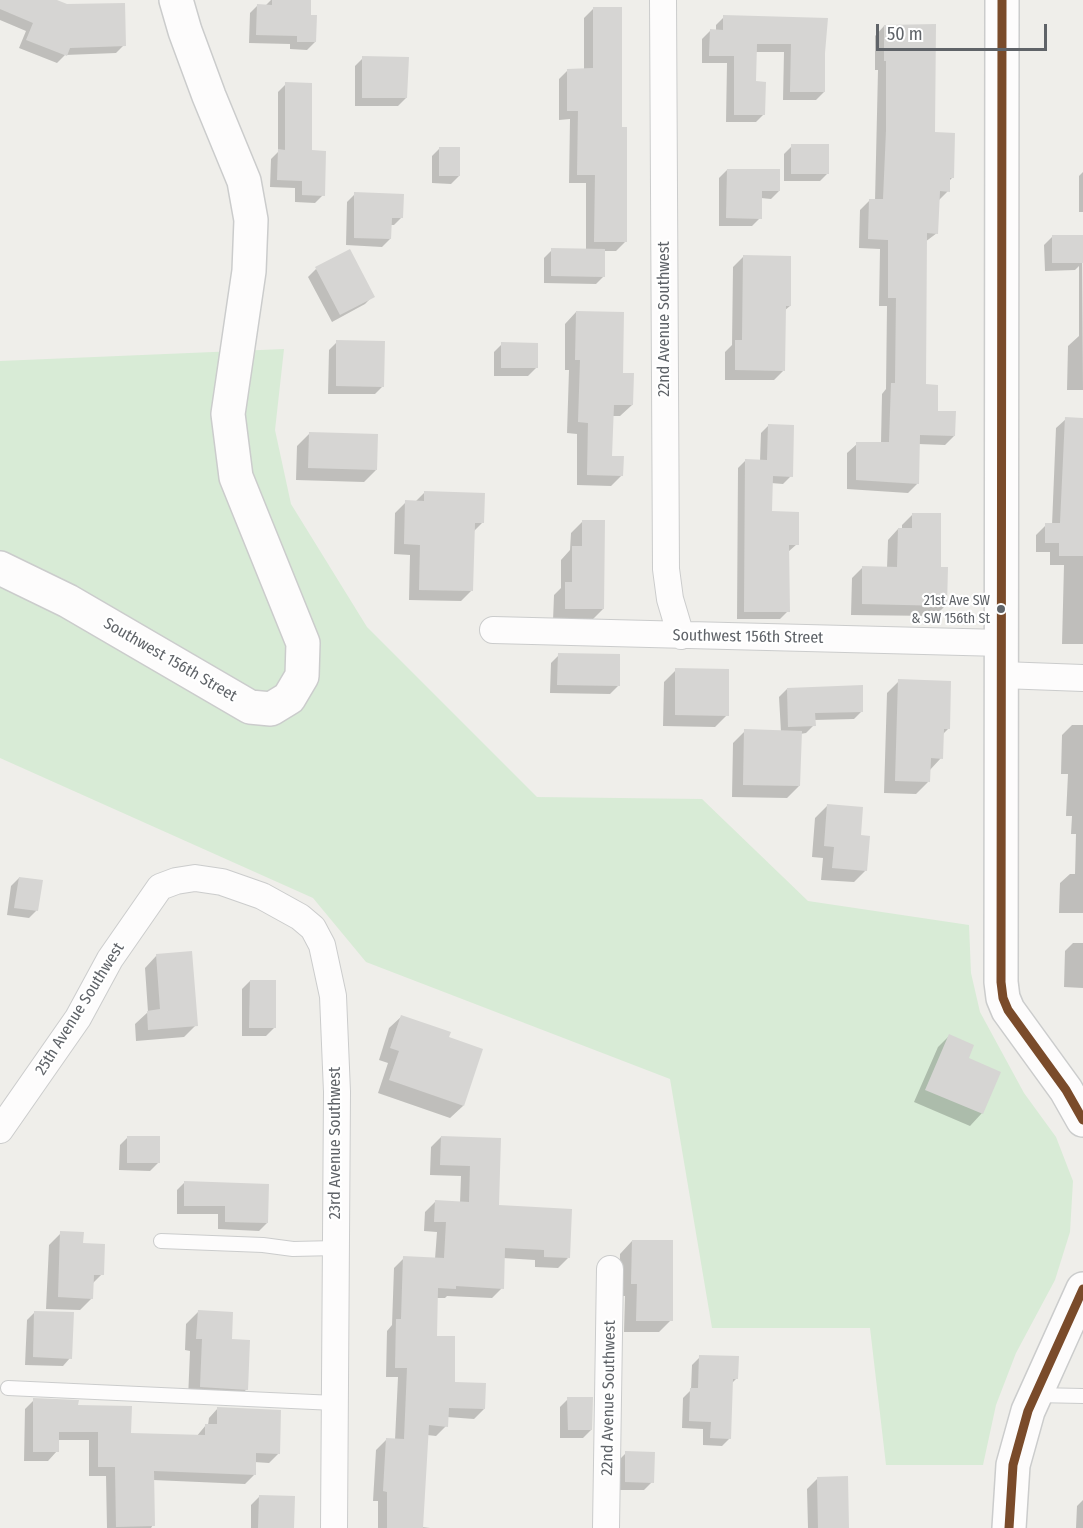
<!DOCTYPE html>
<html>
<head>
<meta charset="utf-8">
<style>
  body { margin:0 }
  #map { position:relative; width:1083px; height:1528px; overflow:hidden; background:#efeeea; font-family:"Fira Sans Condensed",sans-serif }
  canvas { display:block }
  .scale { position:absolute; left:876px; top:24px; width:171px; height:27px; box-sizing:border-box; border:3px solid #5f6368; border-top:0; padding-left:8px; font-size:18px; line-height:21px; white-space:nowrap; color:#5f6368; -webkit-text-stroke:4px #fff; paint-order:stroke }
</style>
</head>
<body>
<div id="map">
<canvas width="1083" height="1528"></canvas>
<div class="scale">50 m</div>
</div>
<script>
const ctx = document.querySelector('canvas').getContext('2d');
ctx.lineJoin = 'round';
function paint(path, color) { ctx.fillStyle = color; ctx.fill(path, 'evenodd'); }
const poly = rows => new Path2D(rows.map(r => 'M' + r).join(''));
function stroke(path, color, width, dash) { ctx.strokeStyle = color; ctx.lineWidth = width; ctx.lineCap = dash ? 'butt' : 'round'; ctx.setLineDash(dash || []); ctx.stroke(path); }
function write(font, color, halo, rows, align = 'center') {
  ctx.font = font + ' "Fira Sans Condensed",sans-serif'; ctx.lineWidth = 4.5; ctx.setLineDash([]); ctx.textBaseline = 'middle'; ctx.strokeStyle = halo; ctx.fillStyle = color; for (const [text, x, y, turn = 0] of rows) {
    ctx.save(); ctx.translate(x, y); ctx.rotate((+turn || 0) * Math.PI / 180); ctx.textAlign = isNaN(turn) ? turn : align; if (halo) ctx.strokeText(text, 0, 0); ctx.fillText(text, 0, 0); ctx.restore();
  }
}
const green = poly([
  [284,349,275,430,291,504,367,627,537,797,702,799,808,901,969,925,971,973,980,1012,1024,1093,1056,1137,1073,1181,1070,1232,1055,1280,1016,1353,996,1405,983,1465,886,1465,870,1328,712,1328,670,1079,366,962,313,898,0,758,0,361]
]);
const shadow = poly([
  [0,0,53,0,67,5,124,45,116,53,65,55,57,63,19,48,26,31,0,20],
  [271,0,309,0,309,16,315,42,307,50,290,49,290,44,249,43,250,13,258,5,265,6],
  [593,9,621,128,625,242,616,251,604,251,604,276,596,284,544,283,544,258,552,250,586,250,586,183,569,183,570,119,559,120,559,79,568,70,584,70,584,18],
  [724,17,824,53,824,92,816,100,783,100,784,52,755,52,754,83,764,114,756,122,726,122,727,63,702,63,702,39,710,31,716,31,716,25],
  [884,26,952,178,949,181,948,191,939,200,937,233,925,242,925,386,936,412,954,436,945,445,918,444,918,483,908,493,847,489,847,453,857,444,881,443,882,394,886,389,887,306,879,306,880,249,859,248,860,210,870,200,875,201,878,70,875,70,875,36],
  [363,58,406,98,398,106,355,106,355,66],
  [286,84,323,195,315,203,295,202,295,188,270,187,271,159,278,152,278,92],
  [792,146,828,173,820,181,784,181,784,154],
  [440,148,459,176,451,184,432,183,432,156],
  [727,170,779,191,771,199,761,198,760,218,752,226,719,226,719,178],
  [1083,172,1083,212,1079,212,1079,176],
  [355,194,402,217,394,225,390,225,390,239,382,247,346,245,347,202],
  [1052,237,1082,237,1083,390,1067,390,1068,346,1079,336,1079,266,1075,270,1045,271,1044,245],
  [743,257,790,306,784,311,784,370,774,380,725,380,725,352,732,345,733,267],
  [316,269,373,296,365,304,332,322,308,277],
  [576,312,622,374,632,405,620,416,612,416,610,457,622,475,611,486,577,485,577,434,567,433,569,370,565,370,565,324],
  [337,342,383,386,375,394,328,394,329,350],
  [502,344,536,368,528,376,494,376,494,352],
  [1066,419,1083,419,1083,644,1062,644,1064,565,1050,565,1050,552,1036,552,1036,535,1046,525,1052,525,1056,428],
  [769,425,791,476,783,484,771,483,770,513,797,544,788,552,788,611,780,619,737,619,738,468,746,460,760,461,761,433],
  [310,433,376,470,364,482,296,480,297,446],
  [425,492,482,523,473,532,472,590,461,601,409,600,410,555,394,554,395,513,406,502,415,502],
  [913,514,940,569,946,605,935,616,851,615,852,578,863,567,887,568,888,540,898,529,902,529,902,525],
  [583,521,603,609,591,621,553,621,554,595,561,588,561,560,570,550,571,533],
  [559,655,618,686,610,694,550,693,551,663],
  [676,670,727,715,715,727,663,726,664,682],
  [899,681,948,729,942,735,941,758,929,771,928,782,916,794,884,793,887,693],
  [787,689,862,711,854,719,814,720,814,725,806,733,800,734,799,786,787,798,732,797,733,743,745,731,781,732,779,697],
  [1072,725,1083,725,1083,913,1059,913,1060,883,1070,874,1075,874,1076,834,1071,834,1072,816,1066,816,1068,774,1061,774,1062,735],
  [827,806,859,837,866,870,854,882,821,880,823,858,812,857,815,818],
  [19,878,37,910,29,918,7,915,11,886],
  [1073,943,1083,943,1083,988,1064,987,1065,951],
  [157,955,196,1025,184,1037,136,1041,135,1024,148,1012,145,968],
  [250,981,274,1028,266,1036,242,1036,242,989],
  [402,1016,447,1038,463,1106,450,1118,378,1093,388,1063,379,1060,389,1028],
  [950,1035,967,1059,982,1113,970,1126,914,1102,938,1047],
  [128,1137,158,1163,150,1171,119,1170,120,1145],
  [441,1137,500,1139,497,1207,568,1258,558,1268,535,1267,535,1260,503,1258,502,1288,492,1298,447,1296,445,1298,436,1298,435,1337,453,1383,484,1409,474,1419,447,1417,446,1426,436,1436,427,1435,422,1527,430,1528,378,1528,378,1501,373,1501,376,1450,386,1440,395,1440,398,1377,386,1377,387,1331,392,1325,394,1268,404,1258,435,1259,437,1232,424,1231,425,1212,435,1202,460,1203,461,1176,430,1175,431,1147],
  [185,1182,267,1223,259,1231,218,1229,218,1214,177,1214,177,1190],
  [61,1233,82,1244,102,1274,92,1284,92,1298,80,1310,46,1309,49,1245],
  [632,1241,671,1320,659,1332,624,1332,625,1296,619,1296,620,1254],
  [35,1312,70,1358,63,1366,25,1365,27,1320],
  [198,1312,230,1340,247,1389,234,1401,188,1399,190,1351,185,1350,186,1324],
  [700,1357,736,1379,732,1383,730,1438,722,1446,703,1445,703,1429,682,1428,683,1398,691,1390,692,1365],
  [568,1399,591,1430,583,1438,560,1438,560,1407],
  [34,1400,77,1407,130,1434,196,1437,206,1425,208,1425,209,1418,218,1408,279,1453,269,1463,254,1462,254,1475,245,1484,153,1480,153,1525,151,1528,107,1528,106,1476,89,1476,89,1440,57,1440,57,1451,48,1461,24,1461,25,1409],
  [626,1453,652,1482,644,1490,617,1490,618,1461],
  [818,1478,848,1528,808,1528,807,1489],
  [259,1497,293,1528,251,1528,251,1505],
  [1083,1500,1083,1528,1076,1528,1077,1506]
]);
const building = poly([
  [0,0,57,0,67,4,125,3,126,46,70,48,67,56,26,40,33,23,0,9],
  [272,0,311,0,311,15,317,15,316,42,297,42,297,36,256,35,257,4,272,5],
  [593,7,622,7,622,127,627,127,627,242,594,242,595,175,577,175,578,111,567,111,567,69,593,68],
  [723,15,828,18,825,53,825,92,790,92,791,44,757,44,756,81,766,82,765,115,734,115,734,56,709,56,710,29,723,30],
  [936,24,935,132,955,133,954,178,950,178,950,192,940,191,938,234,927,233,926,384,938,385,938,411,956,411,955,436,920,435,919,484,856,480,856,442,889,442,891,383,895,383,896,298,888,298,888,240,868,239,869,199,883,199,886,131,886,61,884,61,884,25],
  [362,56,409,57,407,98,362,98],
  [285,82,312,83,312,150,326,151,325,196,302,195,302,181,277,180,278,149,285,150],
  [791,144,829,144,829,174,791,174],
  [439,147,460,147,460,176,439,176],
  [727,169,780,169,780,191,762,191,762,219,726,218],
  [354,192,404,194,403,218,392,218,391,239,354,238],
  [1052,235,1083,235,1083,263,1052,263],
  [551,248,605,249,605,277,551,276],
  [350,249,375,297,340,315,315,267],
  [743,255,791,256,791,306,786,306,785,371,735,370,735,340,742,340],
  [576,311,624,312,623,373,634,373,633,405,614,405,612,456,624,456,623,476,587,475,588,423,578,422,580,360,575,360],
  [336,340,385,341,384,387,336,386],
  [501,342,538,343,538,368,501,368],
  [1065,417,1083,418,1083,556,1059,556,1059,543,1045,543,1045,523,1060,523],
  [768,424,794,425,793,477,773,476,772,511,799,512,799,545,789,545,790,612,744,612,745,459,767,460],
  [309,432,378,434,377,470,308,468],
  [424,491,485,493,484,523,475,523,473,591,419,590,420,545,404,544,405,500,424,501],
  [912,513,941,513,941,567,948,567,947,606,862,604,862,566,897,567,898,528,912,528],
  [582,520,605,520,604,609,565,609,565,582,572,582,572,546,582,546],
  [558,653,620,654,620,686,557,685],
  [675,668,729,669,729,716,675,715],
  [898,679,951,681,950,729,944,729,943,759,931,758,930,782,895,781],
  [863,685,863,712,815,713,816,726,788,727,787,688],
  [744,729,802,731,800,786,743,785],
  [827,804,863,807,861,835,870,836,867,871,832,868,834,847,824,846],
  [19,877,43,880,38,911,14,908],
  [192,951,198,1026,148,1030,147,1011,160,1009,156,954],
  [250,980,276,980,276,1028,249,1028],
  [401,1015,451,1032,449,1037,483,1049,464,1106,389,1080,399,1051,390,1048],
  [949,1034,974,1045,969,1058,1001,1072,983,1114,925,1090],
  [127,1136,160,1136,160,1163,127,1163],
  [441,1136,501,1138,499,1205,572,1209,570,1258,544,1257,544,1250,505,1248,504,1289,456,1286,456,1289,438,1288,437,1336,455,1336,455,1382,486,1383,485,1409,449,1408,448,1427,429,1425,423,1528,387,1528,387,1492,383,1491,386,1438,404,1439,407,1368,395,1368,396,1319,401,1319,403,1256,444,1258,446,1222,434,1222,435,1200,469,1202,470,1166,440,1165],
  [184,1181,269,1184,268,1223,225,1222,225,1206,184,1206],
  [60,1231,84,1232,83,1243,105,1244,104,1275,94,1275,93,1299,58,1297],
  [632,1240,673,1240,673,1321,636,1321,637,1284,631,1284],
  [198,1310,233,1312,232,1339,250,1340,248,1390,200,1387,202,1339,196,1339],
  [34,1311,74,1312,72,1359,33,1357],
  [699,1355,739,1356,738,1379,733,1379,731,1439,710,1438,711,1422,689,1421,690,1388,698,1388],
  [567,1397,593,1397,592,1430,568,1430],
  [33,1398,79,1400,78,1405,132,1406,131,1433,205,1435,205,1424,217,1424,217,1407,281,1410,280,1454,256,1453,256,1475,154,1471,155,1526,116,1527,115,1467,98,1467,98,1432,59,1432,59,1452,33,1452],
  [625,1451,655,1452,654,1483,625,1482],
  [848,1476,849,1528,818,1528,817,1477],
  [259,1495,295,1496,294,1528,258,1528]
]);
const service = poly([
  [161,1241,263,1245,293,1249,336,1248],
  [8,1388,335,1403],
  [1035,1395,1083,1396]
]);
const minor = poly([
  [663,0,666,569,670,599,681,636],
  [493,630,1002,643],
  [1002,675,1083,678],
  [0,1130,78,1018,110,959,160,887,176,881,195,878,222,882,262,896,300,917,313,928,322,945,333,996,337,1092,334,1528],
  [606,1528,610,1269]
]);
const tertiary = poly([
  [1002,0,1001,982,1003,998,1008,1010,1066,1090,1083,1120],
  [0,568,68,601,250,707,271,709,289,698,302,676,303,643,236,477,228,414,249,271,251,220,244,181,209,96,185,31,176,0],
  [1009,1528,1013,1465,1028,1411,1083,1289]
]);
const bus1 = poly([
  [1002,0,1001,982,1003,998,1008,1010,1066,1090,1083,1120],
  [1009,1528,1013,1465,1028,1411,1083,1289]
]);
const markers = [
  [1001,609,5,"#5f6368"]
];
const busNames = [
  ["21st Ave SW",990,601],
  ["& SW 156th St",990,619]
];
const streetNames = [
  ["22nd Avenue Southwest",665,319,-90],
  ["Southwest 156th Street",748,637,1],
  ["Southwest 156th Street",170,660,30],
  ["25th Avenue Southwest",80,1009,-58],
  ["23rd Avenue Southwest",336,1143,-90],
  ["22nd Avenue Southwest",609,1398,-89]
];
paint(green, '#d8ebd6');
paint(shadow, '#0003');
paint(building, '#d6d5d3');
stroke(service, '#cbcccc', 16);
stroke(minor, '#cbcccc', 28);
stroke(tertiary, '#cbcccc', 36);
stroke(service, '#fdfcfc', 14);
stroke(minor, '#fdfcfc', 26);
stroke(tertiary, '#fdfcfc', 33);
stroke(bus1, '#7a4b2a', 9);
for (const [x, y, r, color] of markers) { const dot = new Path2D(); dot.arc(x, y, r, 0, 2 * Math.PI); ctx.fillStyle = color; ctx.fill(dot); stroke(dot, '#fff', 2); }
write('14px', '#5f6368', '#fff', busNames, 'right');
write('16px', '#5f6368', '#fff', streetNames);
</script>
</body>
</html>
